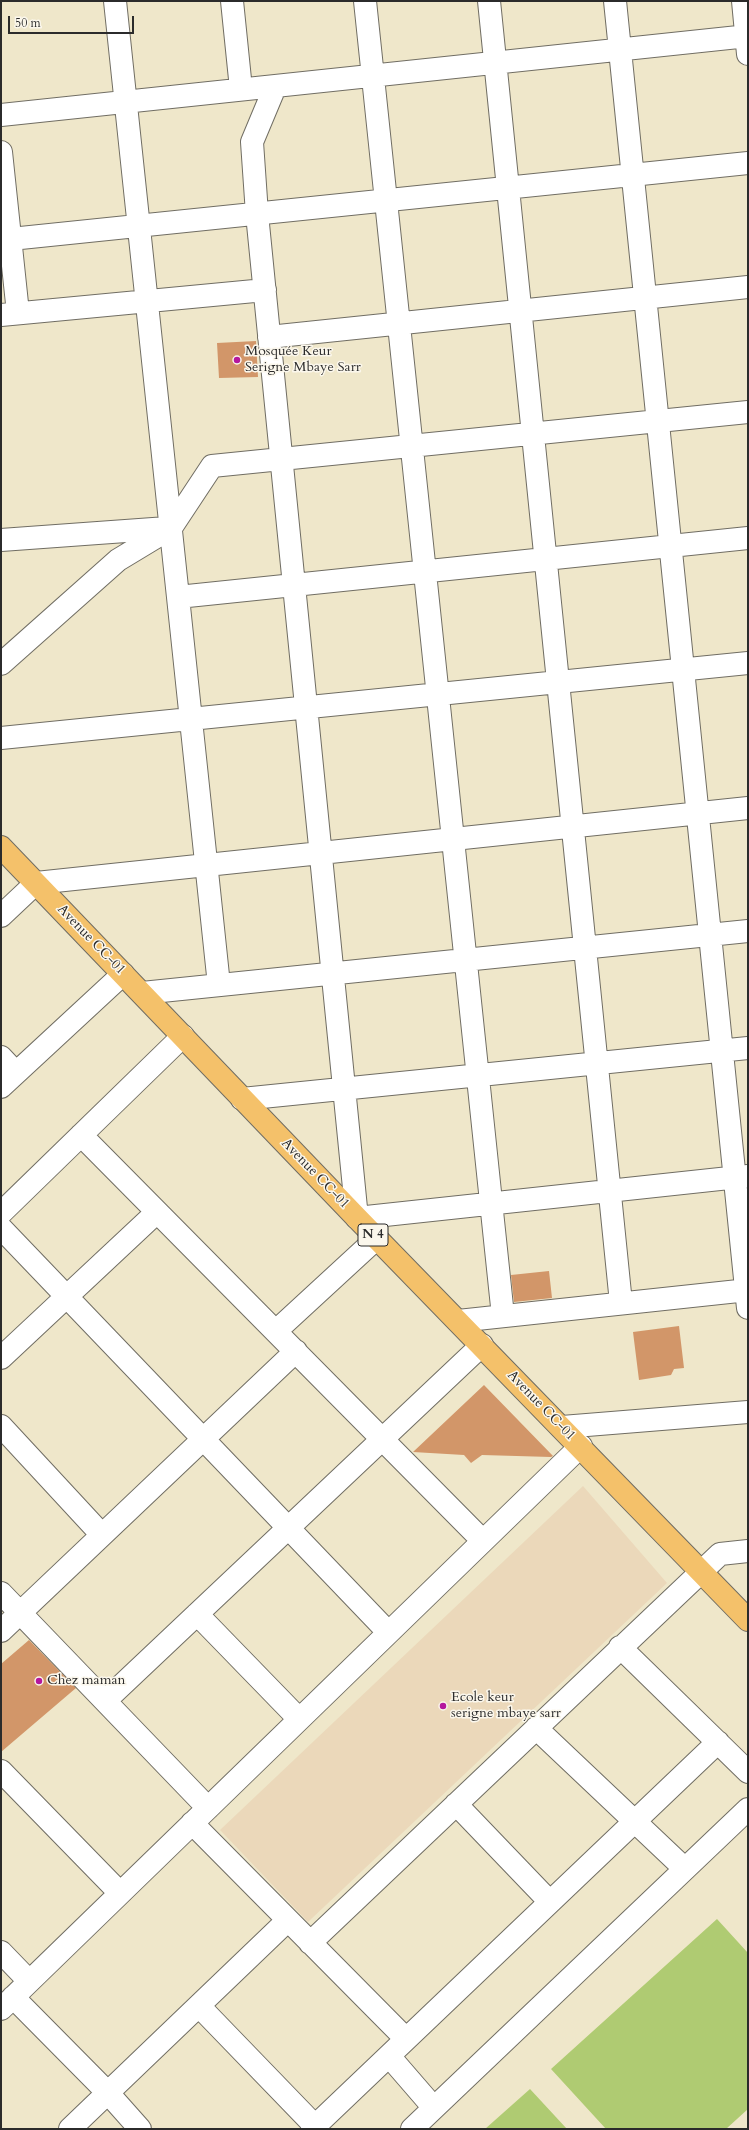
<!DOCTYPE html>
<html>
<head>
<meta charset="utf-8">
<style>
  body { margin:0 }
  #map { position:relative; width:749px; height:2130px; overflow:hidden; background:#efe7ca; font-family:Cardo,serif }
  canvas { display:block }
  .frame { position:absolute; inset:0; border:2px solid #2b2b2b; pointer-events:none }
  .scale { position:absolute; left:8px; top:16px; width:126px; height:18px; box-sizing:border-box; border:2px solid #2b2b2b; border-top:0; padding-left:5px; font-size:12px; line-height:14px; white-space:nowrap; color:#2b2b2b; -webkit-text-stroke:3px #fbf7ec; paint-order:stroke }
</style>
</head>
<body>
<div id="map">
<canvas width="749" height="2130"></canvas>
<div class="frame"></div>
<div class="scale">50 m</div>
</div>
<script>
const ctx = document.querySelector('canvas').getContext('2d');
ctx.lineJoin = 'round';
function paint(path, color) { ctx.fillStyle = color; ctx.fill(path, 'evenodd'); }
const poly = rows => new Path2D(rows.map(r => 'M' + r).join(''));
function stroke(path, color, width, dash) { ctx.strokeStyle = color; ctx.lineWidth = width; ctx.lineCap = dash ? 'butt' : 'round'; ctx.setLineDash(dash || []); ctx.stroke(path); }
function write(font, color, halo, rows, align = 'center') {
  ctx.font = font + ' Cardo,serif'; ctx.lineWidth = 3; ctx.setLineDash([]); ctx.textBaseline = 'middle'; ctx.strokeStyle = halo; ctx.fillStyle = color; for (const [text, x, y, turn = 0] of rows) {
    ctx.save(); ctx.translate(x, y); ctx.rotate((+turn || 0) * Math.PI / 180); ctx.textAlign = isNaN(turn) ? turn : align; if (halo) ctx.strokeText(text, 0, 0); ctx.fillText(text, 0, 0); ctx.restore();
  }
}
const built = poly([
  [583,1486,667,1583,308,1922,220,1830]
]);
const green = poly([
  [717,1919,748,1953,748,2109,726,2129,606,2129,551,2069],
  [530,2089,567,2129,485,2129]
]);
const building = poly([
  [256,341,258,377,219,378,217,343],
  [549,1271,552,1298,514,1302,511,1275],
  [679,1326,684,1368,674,1369,671,1375,639,1380,633,1332],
  [484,1385,553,1456,551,1457,482,1455,471,1463,464,1455,413,1452],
  [29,1640,76,1688,1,1752,1,1664]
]);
const minor = poly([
  [115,1,219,985],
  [232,1,241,89],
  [365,1,503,1316],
  [489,1,621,1303],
  [615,1,748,1308],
  [743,1,748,54],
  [275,87,252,142,257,214,357,1218,748,1176],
  [1,115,748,36],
  [1,152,18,313],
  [1,240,748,163],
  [1,315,265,290],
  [269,337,748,287],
  [1,540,167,528],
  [178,597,748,538],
  [1,664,118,560,171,528,212,466,748,412],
  [1,738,748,663],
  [1,916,36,883,748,808],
  [142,993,748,931],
  [1,1057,16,1073],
  [1,1087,123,974],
  [242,1099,748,1048],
  [81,1135,483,1541],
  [1,1213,183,1036],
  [1,1228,388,1632],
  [458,1321,748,1290],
  [276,1331,377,1238],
  [1,1358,157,1212],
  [1,1426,102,1535],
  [562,1427,748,1412],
  [1,1593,208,1808],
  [197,1614,299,1719],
  [1,1631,296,1351],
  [620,1647,748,1772],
  [105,1701,482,1345],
  [536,1728,685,1869],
  [1,1771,120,1893],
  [456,1804,550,1902],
  [192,1823,406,2039],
  [310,1943,720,1554,748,1551],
  [1,1952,29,1981],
  [13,1997,108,2093,140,2129],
  [199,2006,315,2126],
  [1,2009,581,1446],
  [389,2056,434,2108],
  [70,2129,288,1920],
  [312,2129,718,1742],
  [412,2129,748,1809]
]);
const major = poly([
  [1,847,357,1218,748,1620]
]);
const markers = [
  [237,360,4,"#b5179e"],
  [39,1681,4,"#b5179e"],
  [443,1706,4,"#b5179e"]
];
const shields = [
  [373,1235,30]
];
const shieldNames = [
  ["N 4",373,1235]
];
const poiNames = [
  ["Mosquée Keur",245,352],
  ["Serigne Mbaye Sarr",245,368],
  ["Chez maman",47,1681],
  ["Ecole keur",451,1698],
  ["serigne mbaye sarr",451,1714]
];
const streetNames = [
  ["Avenue CC-01",91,940,46],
  ["Avenue CC-01",315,1174,46],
  ["Avenue CC-01",541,1406,46]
];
paint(built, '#ebd8ba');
paint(green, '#afcb72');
paint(building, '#d29669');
stroke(minor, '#706d63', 24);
stroke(major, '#706d63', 24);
stroke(minor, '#fff', 22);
stroke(major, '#f4c16a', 22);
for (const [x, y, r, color] of markers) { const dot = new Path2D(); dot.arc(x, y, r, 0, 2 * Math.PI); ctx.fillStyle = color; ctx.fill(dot); stroke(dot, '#fbf7ec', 1.5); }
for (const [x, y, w] of shields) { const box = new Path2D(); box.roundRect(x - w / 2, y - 11, w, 22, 3); ctx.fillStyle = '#fbf7ec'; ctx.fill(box); stroke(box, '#2b2b2b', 1); }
write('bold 13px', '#2b2b2b', null, shieldNames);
write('14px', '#2b2b2b', '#fbf7ec', poiNames, 'left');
write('14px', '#2b2b2b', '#fbf7ec', streetNames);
</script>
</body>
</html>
